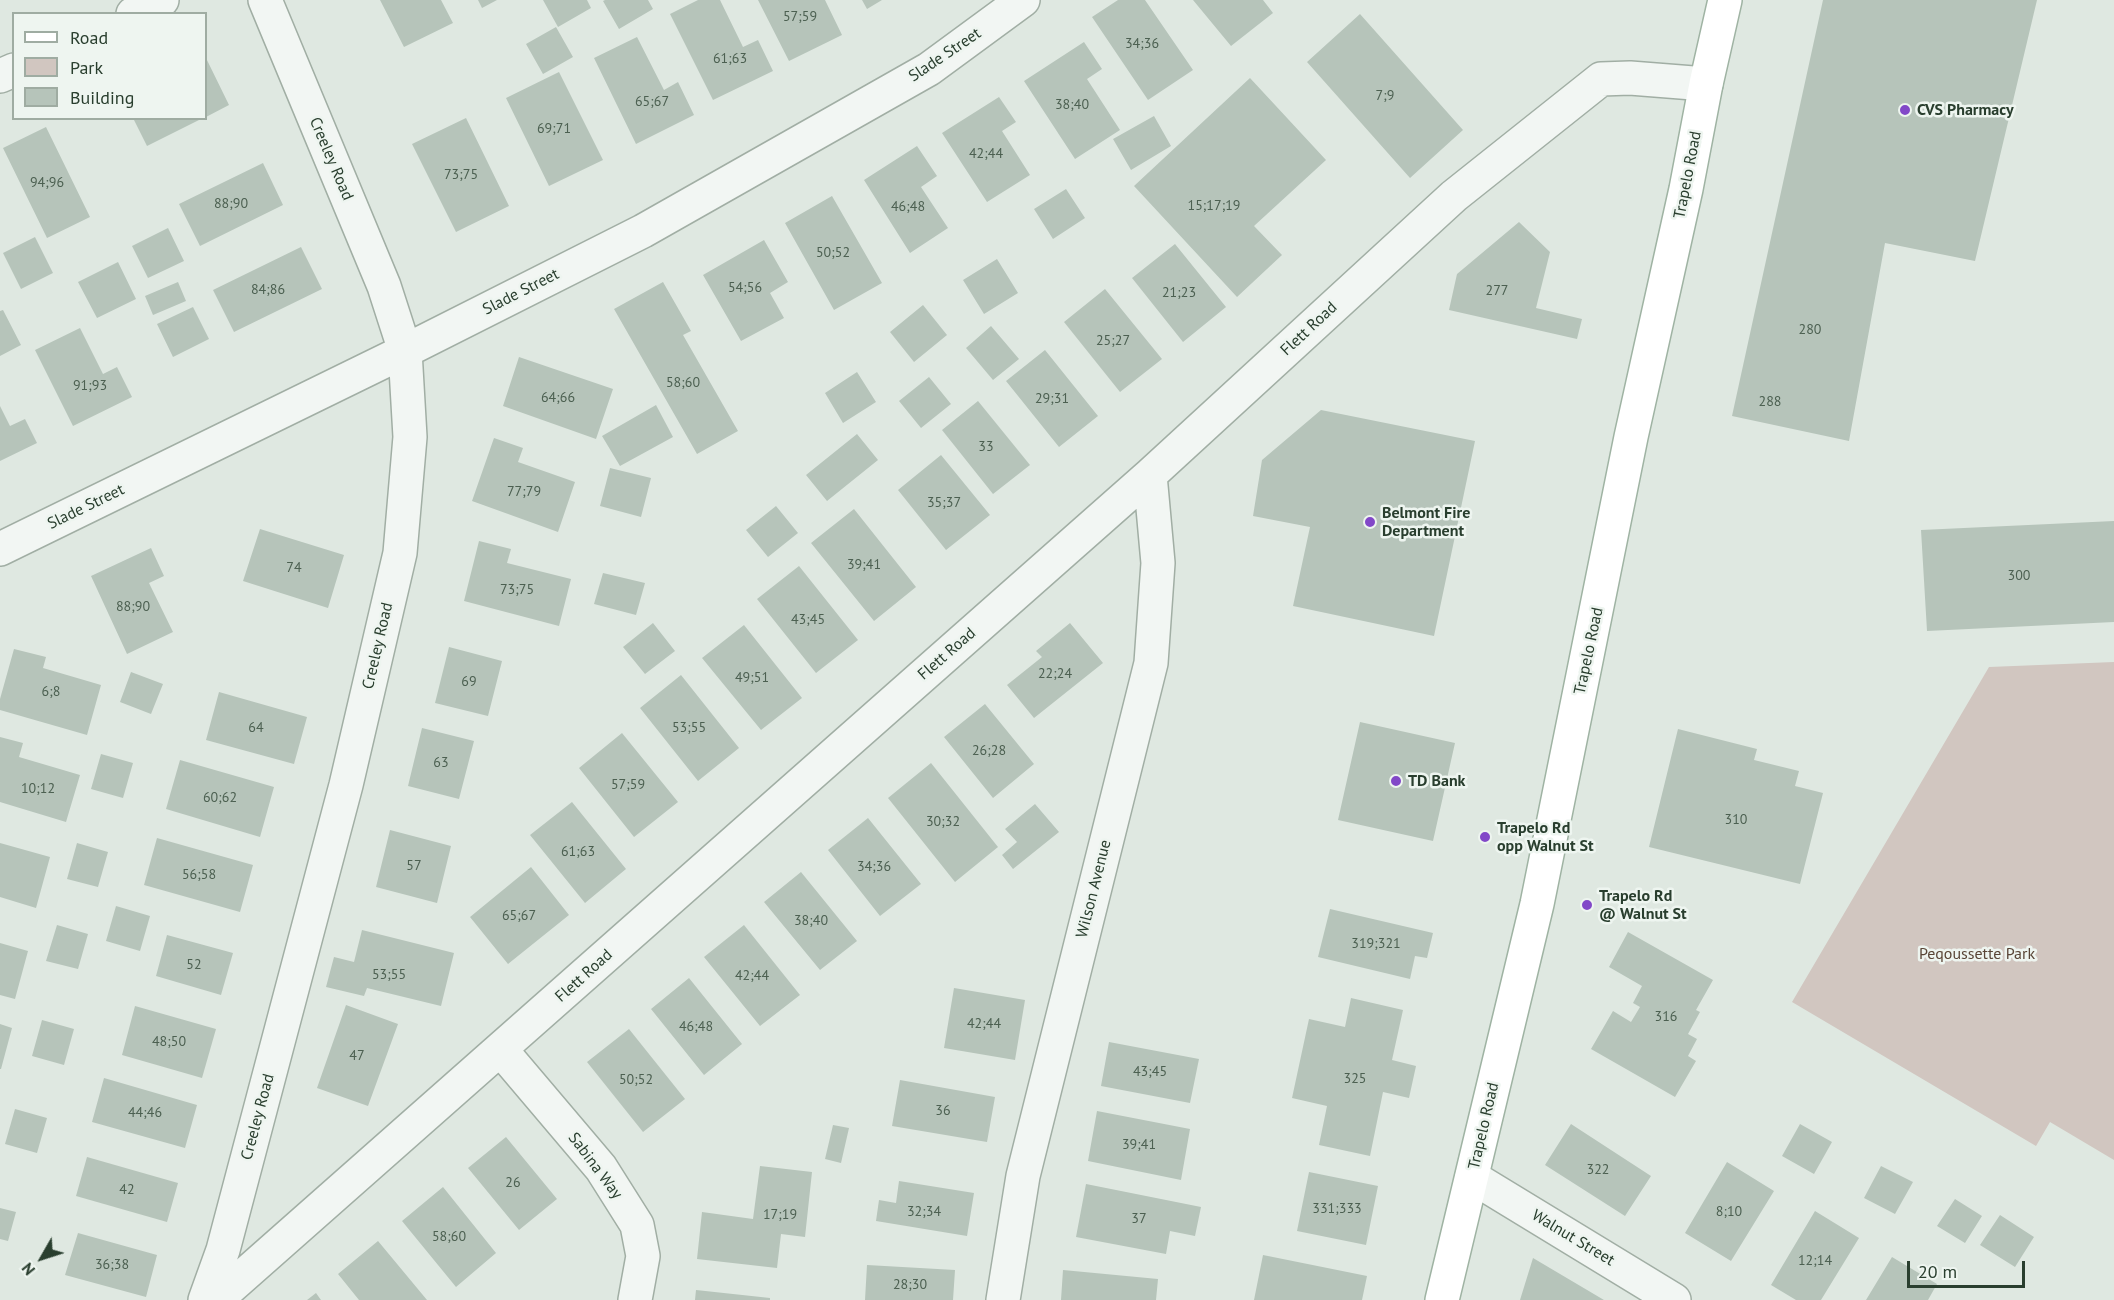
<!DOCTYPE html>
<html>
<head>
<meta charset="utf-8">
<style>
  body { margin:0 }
  #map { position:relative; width:2114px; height:1300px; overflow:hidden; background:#dfe8e1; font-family:"PT Sans",sans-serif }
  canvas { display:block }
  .legend { position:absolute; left:12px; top:12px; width:195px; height:108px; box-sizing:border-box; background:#eef5f0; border:2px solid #9faca2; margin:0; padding:8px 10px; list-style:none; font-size:18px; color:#293e2e }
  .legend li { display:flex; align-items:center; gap:12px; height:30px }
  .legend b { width:30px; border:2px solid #9faca2 }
  .north { position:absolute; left:12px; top:1228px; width:60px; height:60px; -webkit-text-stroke:4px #eef5f0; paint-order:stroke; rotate:231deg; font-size:16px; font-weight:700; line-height:24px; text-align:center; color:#293e2e }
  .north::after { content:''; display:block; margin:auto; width:21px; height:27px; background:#293e2e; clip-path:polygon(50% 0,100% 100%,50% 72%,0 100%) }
  .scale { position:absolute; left:1907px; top:1261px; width:118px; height:27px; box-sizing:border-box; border:3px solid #293e2e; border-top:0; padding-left:8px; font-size:18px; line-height:21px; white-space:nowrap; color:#293e2e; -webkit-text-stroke:4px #eef5f0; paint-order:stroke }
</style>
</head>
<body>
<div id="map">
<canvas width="2114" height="1300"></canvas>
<ul class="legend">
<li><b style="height:8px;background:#fff"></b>Road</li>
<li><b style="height:16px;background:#d1c6c0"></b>Park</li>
<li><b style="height:16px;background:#b6c4ba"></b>Building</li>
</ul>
<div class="north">N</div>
<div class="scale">20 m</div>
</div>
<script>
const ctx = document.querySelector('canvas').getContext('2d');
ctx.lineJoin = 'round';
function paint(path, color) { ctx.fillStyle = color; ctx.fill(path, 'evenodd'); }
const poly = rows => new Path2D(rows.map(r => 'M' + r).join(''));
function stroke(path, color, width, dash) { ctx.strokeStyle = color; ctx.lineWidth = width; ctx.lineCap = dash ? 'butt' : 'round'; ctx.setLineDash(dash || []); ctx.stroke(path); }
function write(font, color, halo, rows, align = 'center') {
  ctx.font = font + ' "PT Sans",sans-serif'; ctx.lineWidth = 5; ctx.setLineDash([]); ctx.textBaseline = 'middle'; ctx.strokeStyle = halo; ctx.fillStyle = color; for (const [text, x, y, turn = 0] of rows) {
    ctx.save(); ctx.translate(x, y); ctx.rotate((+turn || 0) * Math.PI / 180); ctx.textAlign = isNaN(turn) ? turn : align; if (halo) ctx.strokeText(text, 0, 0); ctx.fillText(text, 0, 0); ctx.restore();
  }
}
const green = poly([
  [2114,662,2114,1160,2050,1122,2036,1146,1792,1002,1989,667]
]);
const building = poly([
  [380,0,441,0,453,23,404,47],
  [478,0,497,0,482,8],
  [543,0,587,0,591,8,558,27],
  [605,0,648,0,653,9,619,29,603,1],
  [698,0,720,0,743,47,758,40,773,71,713,100,670,14],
  [758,0,825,0,842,35,789,61],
  [862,0,882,0,867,9],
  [1118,0,1145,0,1193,70,1148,100,1092,17],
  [1193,0,1263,0,1273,13,1231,46],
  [1823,0,2037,0,1975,261,1885,243,1849,441,1732,416],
  [1360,14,1463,130,1410,178,1307,62],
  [556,27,573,57,543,74,526,44],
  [637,37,664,90,678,82,694,115,636,144,594,58],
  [1084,42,1102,69,1087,79,1120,130,1075,159,1024,81],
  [206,58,229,105,206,117],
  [559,72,603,160,549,186,506,98],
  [1250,78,1326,160,1254,226,1282,255,1237,297,1134,186],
  [999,97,1016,122,1002,131,1030,175,987,202,942,133],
  [1154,116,1171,146,1131,170,1113,139],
  [133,118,203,118,147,146],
  [466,118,509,206,456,232,412,144],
  [46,127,90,217,47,238,3,148],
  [917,146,937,176,921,187,948,228,910,253,864,180],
  [263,163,283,205,200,246,179,204],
  [1066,189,1085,218,1053,239,1034,209],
  [832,196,882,283,834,310,785,223],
  [1519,222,1550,252,1536,308,1582,319,1577,339,1449,310,1457,274],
  [168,228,184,261,148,278,132,246],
  [35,237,53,273,21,289,3,253],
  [764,240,788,282,770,293,784,318,741,341,703,275],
  [1175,244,1226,307,1183,342,1132,278],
  [301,247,322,289,234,332,213,290],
  [997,259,1018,293,984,314,963,280],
  [118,262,136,299,97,318,78,282],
  [178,282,186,301,153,315,145,296],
  [663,282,691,331,683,335,738,431,697,454,614,309],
  [1105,289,1162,359,1120,392,1064,322],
  [923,305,947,335,914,362,890,332],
  [193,307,209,339,173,357,157,324],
  [3,310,21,345,0,356,0,311],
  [991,326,1019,359,993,380,966,348],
  [80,328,103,374,117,367,132,397,73,426,35,350],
  [1045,350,1098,416,1059,447,1006,381],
  [519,357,613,389,596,439,503,406],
  [857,372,876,402,843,423,825,393],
  [929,377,951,404,921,428,899,401],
  [978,401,1030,465,993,494,942,430],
  [656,405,673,437,620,466,602,436],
  [0,406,10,426,25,419,37,443,0,461],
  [1321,410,1475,441,1434,636,1293,606,1310,527,1253,516,1262,460],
  [857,434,878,460,827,501,806,475],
  [494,438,523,448,518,462,575,482,558,532,472,501],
  [941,455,990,515,946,550,898,490],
  [610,468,651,478,641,517,600,506],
  [776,506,798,533,768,557,746,530],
  [854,509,916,587,874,621,811,543],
  [2114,521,2114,622,1927,631,1921,530],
  [260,529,344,555,328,608,243,581],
  [479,541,511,549,507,563,571,579,559,626,464,601],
  [151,548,164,576,149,583,173,632,127,654,91,576],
  [799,566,858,640,816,673,757,599],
  [603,573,645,583,636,615,594,604],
  [653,623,675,651,645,674,623,647],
  [1070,623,1103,663,1034,718,1007,685,1042,657,1036,651],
  [744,625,802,698,761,730,702,658],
  [449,647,502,661,488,716,435,703],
  [14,649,46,657,43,668,101,685,87,735,0,710,0,699],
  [131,672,163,684,151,714,120,702],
  [681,675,739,748,698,781,640,708],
  [219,692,307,717,294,764,206,740],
  [985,704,1034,764,993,798,944,737],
  [1360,722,1455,743,1433,841,1338,820],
  [422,728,474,741,459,799,408,786],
  [1678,729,1757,749,1754,760,1799,771,1795,786,1823,793,1800,884,1649,847],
  [622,733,678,802,634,837,579,768],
  [0,737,23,743,19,757,80,775,66,822,0,802],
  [101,754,133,763,123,798,91,789],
  [180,760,274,787,260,837,166,809],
  [931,763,998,847,955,882,888,798],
  [572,802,626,869,585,903,530,835],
  [1035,804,1059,832,1013,869,1002,855,1017,842,1005,829],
  [868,818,921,884,880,916,828,850],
  [390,830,451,846,437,903,376,887],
  [157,838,253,865,240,912,144,885],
  [0,843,50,857,36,908,0,897],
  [77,843,108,852,98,887,67,879],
  [531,867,569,915,508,964,470,917],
  [801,872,857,941,820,970,764,902],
  [116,906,150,916,140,951,106,941],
  [1330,909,1433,933,1427,958,1415,956,1410,979,1318,957],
  [57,925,88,934,78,969,46,961],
  [744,925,800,995,760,1026,704,957],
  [362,930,454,953,441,1006,367,988,364,996,326,987,334,957,354,962],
  [1628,932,1713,980,1696,1010,1700,1012,1688,1034,1697,1039,1688,1056,1696,1061,1675,1097,1591,1049,1613,1011,1631,1022,1640,1007,1633,1003,1642,986,1609,967],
  [167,935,233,953,221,995,156,976],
  [0,943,28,951,15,999,0,995],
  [689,978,742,1044,704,1075,651,1009],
  [954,988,1025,1000,1015,1060,944,1048],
  [1351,998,1403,1010,1392,1060,1416,1066,1409,1098,1383,1092,1370,1156,1319,1145,1327,1106,1292,1098,1309,1019,1345,1027],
  [346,1005,398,1024,368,1106,317,1088],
  [135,1006,216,1029,202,1078,122,1055],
  [42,1020,74,1029,64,1065,32,1056],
  [0,1024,12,1028,1,1069,0,1069],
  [629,1029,685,1099,643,1132,587,1062],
  [1109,1042,1199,1059,1190,1103,1101,1086],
  [104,1078,197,1105,185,1148,92,1122],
  [900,1080,995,1097,987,1142,892,1126],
  [15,1109,47,1118,37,1153,5,1144],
  [1097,1111,1190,1129,1181,1180,1088,1161],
  [1571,1124,1651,1176,1625,1216,1545,1165],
  [1800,1124,1832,1142,1814,1174,1782,1156],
  [833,1125,849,1128,841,1163,825,1159],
  [506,1137,557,1199,519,1230,468,1168],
  [87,1157,178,1183,167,1222,76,1196],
  [1727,1162,1774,1191,1731,1261,1685,1233],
  [760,1166,812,1172,805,1237,781,1234,777,1268,697,1259,702,1212,753,1219],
  [1881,1166,1913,1182,1895,1214,1864,1198],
  [1309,1172,1378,1186,1366,1245,1297,1231],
  [899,1181,974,1193,967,1236,876,1221,879,1200,896,1203],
  [1086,1184,1201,1207,1195,1236,1170,1231,1166,1254,1076,1237],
  [443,1187,496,1253,456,1287,402,1221],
  [1955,1199,1982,1216,1965,1243,1937,1226],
  [0,1208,16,1212,8,1241,0,1239],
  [1815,1211,1859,1238,1821,1300,1796,1300,1771,1285],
  [2000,1215,2034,1237,2015,1267,1980,1245],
  [78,1233,157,1255,146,1297,65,1275],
  [378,1241,427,1300,359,1300,338,1274],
  [1263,1255,1367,1276,1362,1300,1254,1300],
  [1892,1257,1937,1284,1928,1300,1866,1300],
  [1533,1258,1604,1300,1520,1300],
  [867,1265,955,1270,953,1300,865,1300],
  [1063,1270,1158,1279,1156,1300,1061,1300],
  [696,1290,770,1298,770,1300,695,1300],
  [316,1293,321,1300,307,1300]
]);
const street = poly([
  [133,14,162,0],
  [0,76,14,70],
  [0,549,405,351,643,231,929,69,1023,0],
  [501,1050,601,1168,637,1225,643,1256,635,1300],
  [1472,1177,1674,1300],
  [205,1300,223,1250,346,785,400,553,410,437,405,351,384,286,265,0],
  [216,1300,1150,475,1454,196,1601,79,1630,78,1706,84],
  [1003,1300,1023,1176,1151,663,1158,563,1150,475]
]);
const primary = poly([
  [1442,1300,1537,904,1631,437,1686,189,1706,84,1725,0]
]);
const markers = [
  [1905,110,6,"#8248c8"],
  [1370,522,6,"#8248c8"],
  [1396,781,6,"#8248c8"],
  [1485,837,6,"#8248c8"],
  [1587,905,6,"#8248c8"]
];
const numberNames = [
  ["57;59",800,17],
  ["34;36",1142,44],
  ["61;63",730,59],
  ["7;9",1385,96],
  ["65;67",652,102],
  ["38;40",1072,105],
  ["69;71",554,129],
  ["42;44",986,154],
  ["73;75",461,175],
  ["94;96",47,183],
  ["88;90",231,204],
  ["15;17;19",1214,206],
  ["46;48",908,207],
  ["50;52",833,253],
  ["54;56",745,288],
  ["84;86",268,290],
  ["277",1497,291],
  ["21;23",1179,293],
  ["280",1810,330],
  ["25;27",1113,341],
  ["58;60",683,383],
  ["91;93",90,386],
  ["64;66",558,398],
  ["29;31",1052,399],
  ["288",1770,402],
  ["33",986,447],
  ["77;79",524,492],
  ["35;37",944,503],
  ["39;41",864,565],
  ["74",294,568],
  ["300",2019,576],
  ["73;75",517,590],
  ["88;90",133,607],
  ["43;45",808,620],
  ["22;24",1055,674],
  ["49;51",752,678],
  ["69",469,682],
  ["6;8",51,692],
  ["64",256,728],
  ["53;55",689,728],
  ["26;28",989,751],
  ["63",441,763],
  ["57;59",628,785],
  ["10;12",38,789],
  ["60;62",220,798],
  ["310",1736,820],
  ["30;32",943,822],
  ["61;63",578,852],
  ["57",414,866],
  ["34;36",874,867],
  ["56;58",199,875],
  ["65;67",519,916],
  ["38;40",811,921],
  ["319;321",1376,944],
  ["52",194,965],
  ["53;55",389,975],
  ["42;44",752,976],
  ["316",1666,1017],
  ["42;44",984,1024],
  ["46;48",696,1027],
  ["48;50",169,1042],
  ["47",357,1056],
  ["43;45",1150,1072],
  ["325",1355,1079],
  ["50;52",636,1080],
  ["36",943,1111],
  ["44;46",145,1113],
  ["39;41",1139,1145],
  ["322",1598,1170],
  ["26",513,1183],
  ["42",127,1190],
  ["331;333",1337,1209],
  ["32;34",924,1212],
  ["8;10",1729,1212],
  ["17;19",780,1215],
  ["37",1139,1219],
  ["58;60",449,1237],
  ["12;14",1815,1261],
  ["36;38",112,1265],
  ["28;30",910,1285]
];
const streetNames = [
  ["Slade Street",945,55,-34],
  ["Creeley Road",331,159,67],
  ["Trapelo Road",1688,175,-79],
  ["Slade Street",521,292,-27],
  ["Flett Road",1309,329,-43],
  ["Slade Street",86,507,-26],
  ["Creeley Road",378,646,-77],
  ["Trapelo Road",1589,651,-78],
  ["Flett Road",947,654,-41],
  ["Wilson Avenue",1094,889,-76],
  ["Flett Road",584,976,-42],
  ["Creeley Road",258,1117,-75],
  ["Trapelo Road",1484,1126,-77],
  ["Sabina Way",595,1166,53],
  ["Walnut Street",1573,1238,31]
];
const poiNames = [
  ["CVS Pharmacy",1917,110],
  ["Belmont Fire",1382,513],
  ["Department",1382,531],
  ["TD Bank",1408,781],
  ["Trapelo Rd",1497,828],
  ["opp Walnut St",1497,846],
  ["Trapelo Rd",1599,896],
  ["@ Walnut St",1599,914]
];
const parkNames = [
  ["Peqoussette Park",1977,954]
];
paint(green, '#d1c6c0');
paint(building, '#b6c4ba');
stroke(street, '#a1aea4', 36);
stroke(primary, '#9fb3a3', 36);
stroke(street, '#f2f6f3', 33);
stroke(primary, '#fff', 33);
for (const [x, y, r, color] of markers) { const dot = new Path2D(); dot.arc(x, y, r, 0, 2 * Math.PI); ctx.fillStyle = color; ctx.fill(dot); stroke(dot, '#eef5f0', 2); }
write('14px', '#4c6051', null, numberNames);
write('16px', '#293e2e', '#eef5f0', streetNames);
write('bold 16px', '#293e2e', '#eef5f0', poiNames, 'left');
write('16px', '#594536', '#eef5f0', parkNames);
</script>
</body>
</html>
